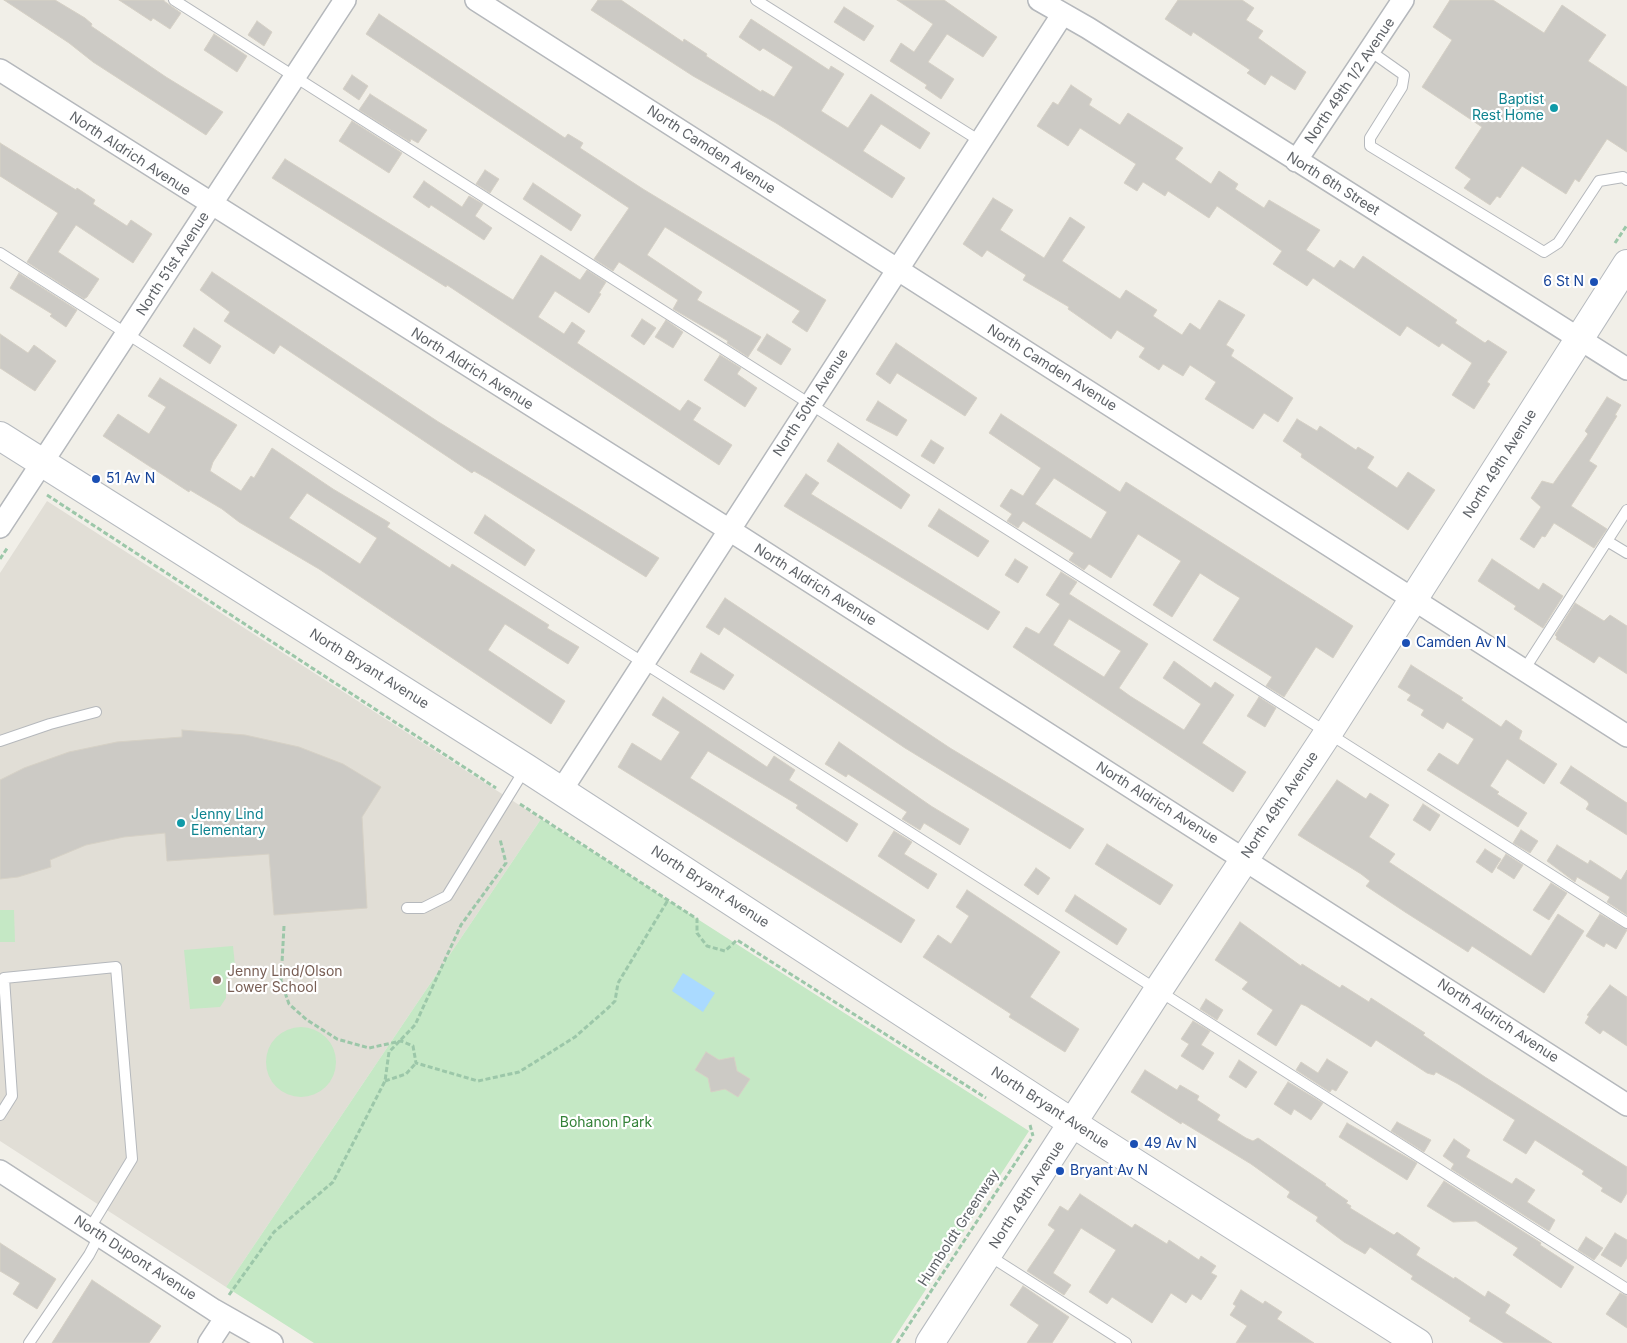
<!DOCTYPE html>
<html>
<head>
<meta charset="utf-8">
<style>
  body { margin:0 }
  canvas { display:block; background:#f1efe8 }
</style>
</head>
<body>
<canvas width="1627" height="1343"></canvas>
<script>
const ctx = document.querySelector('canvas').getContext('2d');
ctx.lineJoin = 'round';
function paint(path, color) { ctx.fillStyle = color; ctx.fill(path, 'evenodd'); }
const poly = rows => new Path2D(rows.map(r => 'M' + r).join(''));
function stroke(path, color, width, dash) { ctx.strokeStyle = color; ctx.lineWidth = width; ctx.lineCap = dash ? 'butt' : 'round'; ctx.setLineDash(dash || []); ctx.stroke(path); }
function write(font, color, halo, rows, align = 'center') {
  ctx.font = font + ' Inter,sans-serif'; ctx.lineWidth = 4.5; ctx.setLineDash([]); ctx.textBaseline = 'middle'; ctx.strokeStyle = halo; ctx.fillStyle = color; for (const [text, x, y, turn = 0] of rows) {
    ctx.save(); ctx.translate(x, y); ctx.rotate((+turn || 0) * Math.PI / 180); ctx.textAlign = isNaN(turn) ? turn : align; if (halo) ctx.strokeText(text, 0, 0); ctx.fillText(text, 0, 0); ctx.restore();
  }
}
const education = poly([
  [47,501,541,819,226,1287,0,1141,0,573]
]);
const green = poly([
  [541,819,1029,1131,891,1343,314,1343,226,1287],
  [0,910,14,910,15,942,0,942],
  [233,946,236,975,226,978,226,998,220,1007,190,1009,184,950],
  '266 1062a35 35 0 1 1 70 0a35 35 0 1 1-70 0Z'
]);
const water = poly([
  [683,973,715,993,703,1012,672,991]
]);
const building = poly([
  [4,0,55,0,85,18,92,24,91,26,166,77,223,112,206,135,93,62,69,43,4,0],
  [119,0,164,0,164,1,181,13,170,29,153,18,151,21,119,0],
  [598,0,621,0,683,42,684,39,707,54,706,56,761,92,762,90,774,97,793,67,763,48,760,51,739,37,751,19,829,70,831,66,844,74,821,111,848,128,871,94,930,133,920,149,881,124,863,151,905,178,892,198,776,123,693,76,591,10,598,0],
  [897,0,944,0,997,37,983,57,947,34,928,62,954,79,941,99,925,88,927,85,890,61,901,43,914,52,933,24,897,0],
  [1178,0,1242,0,1254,8,1246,20,1263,31,1258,38,1306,72,1295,90,1271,75,1265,85,1247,73,1250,70,1193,32,1191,36,1165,19,1178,0],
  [1450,0,1493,0,1544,33,1562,5,1606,35,1588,61,1627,87,1627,152,1607,139,1579,182,1575,179,1566,194,1522,166,1500,198,1497,196,1490,205,1464,188,1471,179,1455,168,1482,127,1422,87,1452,40,1433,27,1450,0],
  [844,7,874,26,864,41,834,22,844,7],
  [379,14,565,138,568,134,583,143,580,148,643,189,826,300,807,332,792,322,800,311,665,227,647,255,702,292,697,300,761,337,748,357,727,343,728,341,673,309,678,300,619,262,613,271,594,259,629,208,366,34,379,14],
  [257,21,272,32,264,46,248,35,257,21],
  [214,34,247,56,237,72,204,50,214,34],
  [352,75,368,86,359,100,343,89,352,75],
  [1071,85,1092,99,1089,105,1120,125,1128,113,1183,148,1175,159,1211,184,1219,171,1238,184,1235,189,1264,208,1269,200,1320,230,1306,250,1334,268,1340,260,1354,269,1363,256,1457,320,1455,323,1485,343,1488,340,1507,352,1487,382,1490,384,1474,409,1452,395,1472,363,1442,343,1439,347,1407,326,1400,336,1313,278,1307,286,1273,264,1282,251,1217,206,1209,218,1168,191,1165,196,1143,182,1137,191,1124,183,1136,164,1080,128,1068,146,1037,126,1053,102,1058,105,1071,85],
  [370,94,427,130,418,143,411,139,410,142,359,110,370,94],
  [352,121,402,153,389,173,339,141,352,121],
  [0,143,76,190,77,188,95,200,93,204,127,226,131,220,152,234,133,263,76,225,58,252,99,279,87,297,84,299,27,262,58,213,0,176,0,143],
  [285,159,513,300,541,255,580,280,587,270,606,282,599,293,601,294,589,313,555,291,538,317,564,334,572,322,585,331,577,343,680,411,688,400,701,408,693,420,732,445,719,465,447,285,446,287,272,178,285,159],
  [485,170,499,179,490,193,476,184,485,170],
  [424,181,462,207,469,196,483,204,475,216,492,228,484,240,431,205,429,208,413,197,424,181],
  [533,183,581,215,571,231,523,199,533,183],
  [993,198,1013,210,1000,230,1044,258,1070,217,1085,227,1062,261,1120,299,1126,290,1157,310,1153,316,1182,335,1190,323,1200,330,1219,300,1245,315,1226,345,1234,350,1231,356,1293,398,1278,422,1264,413,1253,429,1205,399,1216,382,1190,365,1183,376,1163,364,1159,370,1139,357,1145,348,1117,330,1111,339,1068,309,1069,307,1023,280,1026,275,987,250,982,257,963,244,993,198],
  [212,272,437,421,659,558,646,577,488,479,474,471,472,473,280,345,274,354,224,321,230,312,200,290,212,272],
  [19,273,77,310,66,327,50,316,52,314,10,288,19,273],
  [642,319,656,328,644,345,631,336,642,319],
  [666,320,683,332,673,348,655,337,666,320],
  [194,328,221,346,210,364,183,346,194,328],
  [0,334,28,353,34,345,56,361,35,391,0,368,0,334],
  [767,334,791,349,781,365,757,350,767,334],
  [896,343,977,398,965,416,897,373,890,384,876,374,896,343],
  [720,355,741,368,737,374,757,388,745,407,704,380,720,355],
  [160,378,237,425,213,462,210,471,241,491,251,476,254,478,272,448,333,489,390,523,387,527,450,568,452,564,549,625,547,628,579,647,568,664,505,624,488,650,565,701,551,724,319,569,239,522,222,509,190,490,189,492,103,436,118,414,149,434,166,407,148,396,160,378],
  [307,493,377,538,360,564,289,518,307,493],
  [1607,397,1621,405,1615,415,1617,416,1589,461,1597,466,1571,506,1607,529,1594,548,1554,523,1545,537,1542,536,1534,548,1520,539,1541,507,1531,498,1542,481,1553,484,1588,434,1585,431,1607,397],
  [878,401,907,420,897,436,866,420,878,401],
  [1001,414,1120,492,1126,482,1353,626,1333,658,1316,647,1284,697,1266,686,1272,677,1213,640,1240,598,1217,584,1200,573,1172,617,1153,605,1181,561,1138,534,1111,578,1089,564,1084,570,1069,560,1074,553,1023,521,1018,528,1007,521,1012,514,1000,506,1011,489,1023,496,1041,468,989,433,1001,414],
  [1054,478,1107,512,1091,539,1035,504,1054,478],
  [1297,419,1317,431,1320,426,1356,450,1358,447,1374,457,1367,468,1397,488,1408,472,1435,490,1408,530,1301,457,1302,454,1283,441,1297,419],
  [931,440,944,448,934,464,921,456,931,440],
  [838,443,910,495,901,509,827,461,838,443],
  [806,474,819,483,811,494,1000,612,988,630,784,506,806,474],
  [939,509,989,541,978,557,928,526,939,509],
  [485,515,535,550,525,566,474,533,485,515],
  [1015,559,1028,567,1018,583,1005,575,1015,559],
  [1492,559,1539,590,1543,583,1563,596,1543,628,1514,609,1516,606,1478,581,1492,559],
  [1061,572,1077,582,1069,594,1148,644,1119,688,1130,696,1184,730,1201,704,1163,678,1174,661,1211,688,1215,682,1234,695,1202,743,1246,772,1233,792,1013,647,1026,627,1039,634,1060,604,1046,595,1061,572],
  [1069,619,1121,651,1104,677,1053,645,1069,619],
  [725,598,950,748,1084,829,1070,849,905,748,724,627,719,635,706,627,725,598],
  [1575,603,1604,621,1610,615,1627,626,1627,674,1599,656,1594,663,1556,639,1557,637,1555,635,1575,603],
  [701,653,734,675,724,690,690,672,701,653],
  [1411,665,1463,698,1461,700,1501,727,1506,720,1522,731,1519,739,1557,764,1544,784,1507,759,1490,786,1499,792,1497,794,1527,813,1518,827,1427,770,1439,753,1458,765,1474,739,1447,722,1443,729,1421,715,1424,710,1407,700,1411,695,1398,687,1411,665],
  [663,697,767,767,774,756,795,770,789,780,858,824,847,842,796,808,798,805,708,751,690,778,915,920,901,943,618,767,632,743,661,761,680,732,652,715,663,697],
  [1259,697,1276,708,1265,727,1247,716,1259,697],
  [182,730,245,735,299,747,343,764,381,787,362,817,367,908,274,915,269,854,167,861,165,833,124,837,86,845,50,860,51,867,18,877,0,879,0,780,24,768,69,752,117,742,182,737,182,730],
  [839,742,931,806,969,829,960,845,924,823,920,830,902,819,907,812,848,774,846,777,825,764,839,742],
  [1571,766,1627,803,1627,835,1586,809,1589,804,1587,801,1560,783,1571,766],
  [1337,780,1366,799,1370,793,1389,805,1369,837,1395,854,1389,862,1531,956,1558,914,1584,931,1544,993,1472,946,1468,952,1405,912,1366,886,1370,881,1361,874,1298,835,1337,780],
  [1423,804,1440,815,1430,831,1413,820,1423,804],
  [1521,830,1538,841,1530,853,1513,843,1521,830],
  [894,831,912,842,904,854,937,874,928,889,878,856,894,831],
  [1107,844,1173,885,1160,905,1095,864,1107,844],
  [1557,845,1588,864,1590,860,1621,880,1627,870,1627,915,1607,902,1610,897,1577,877,1575,882,1547,861,1557,845],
  [1485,849,1501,859,1492,873,1476,862,1485,849],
  [1506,854,1523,865,1514,879,1497,868,1506,854],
  [1036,868,1050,878,1038,895,1024,885,1036,868],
  [1551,883,1567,893,1549,920,1533,910,1551,883],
  [967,890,1060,952,1030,997,1079,1029,1065,1052,1009,1017,1011,1014,923,957,938,935,951,944,969,916,956,907,967,890],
  [1075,895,1127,929,1117,945,1065,911,1075,895],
  [1600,914,1627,930,1616,949,1606,943,1604,947,1586,936,1600,914],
  [1240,922,1301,966,1302,964,1340,988,1342,985,1369,1002,1371,998,1425,1033,1423,1035,1485,1077,1627,1167,1627,1193,1621,1203,1601,1191,1603,1188,1582,1174,1584,1171,1535,1140,1526,1154,1503,1140,1515,1120,1458,1084,1436,1072,1434,1075,1427,1073,1376,1040,1371,1047,1306,1006,1301,1004,1276,1046,1257,1034,1273,1010,1242,989,1248,982,1215,960,1240,922],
  [1610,985,1627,997,1627,1046,1603,1030,1600,1034,1585,1023,1589,1016,1587,1015,1610,985],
  [1206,999,1223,1010,1217,1020,1200,1009,1206,999],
  [1193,1021,1210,1031,1201,1045,1214,1053,1203,1070,1181,1056,1189,1044,1181,1039,1193,1021],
  [706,1052,719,1060,734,1057,737,1071,750,1079,738,1097,725,1089,711,1092,708,1078,695,1070,706,1052],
  [1327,1059,1348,1072,1336,1091,1332,1089,1330,1092,1296,1070,1301,1062,1318,1073,1327,1059],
  [1239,1060,1257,1072,1246,1088,1229,1077,1239,1060],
  [1145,1070,1177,1090,1180,1085,1199,1096,1197,1100,1220,1115,1217,1120,1246,1138,1253,1141,1258,1138,1326,1184,1325,1185,1348,1201,1346,1203,1351,1206,1350,1208,1394,1235,1397,1232,1420,1248,1416,1255,1454,1279,1455,1277,1485,1297,1488,1291,1510,1305,1505,1313,1552,1343,1504,1343,1469,1321,1471,1318,1411,1279,1413,1276,1370,1247,1365,1254,1344,1242,1316,1221,1318,1217,1287,1197,1290,1192,1251,1164,1182,1122,1181,1124,1131,1092,1145,1070],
  [1288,1082,1323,1103,1311,1120,1294,1109,1291,1115,1274,1104,1288,1082],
  [1397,1122,1431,1140,1424,1152,1391,1131,1397,1122],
  [1347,1123,1417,1163,1407,1180,1339,1137,1347,1123],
  [1454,1139,1470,1150,1466,1157,1512,1184,1516,1178,1535,1190,1527,1202,1555,1220,1549,1231,1451,1169,1454,1164,1443,1156,1454,1139],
  [1444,1181,1541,1243,1540,1245,1574,1267,1561,1288,1513,1255,1518,1248,1476,1221,1453,1222,1427,1206,1444,1181],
  [1080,1194,1132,1228,1135,1224,1167,1244,1169,1240,1199,1260,1201,1256,1216,1266,1211,1273,1217,1276,1201,1300,1192,1294,1186,1303,1171,1293,1152,1323,1112,1297,1107,1304,1089,1292,1116,1250,1081,1228,1053,1273,1071,1285,1064,1295,1027,1271,1055,1230,1048,1225,1060,1206,1068,1211,1080,1194],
  [1615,1233,1627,1240,1627,1258,1621,1267,1601,1255,1615,1233],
  [1586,1237,1603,1248,1594,1260,1578,1250,1586,1237],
  [0,1243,56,1279,37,1309,13,1294,20,1283,0,1271,0,1243],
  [92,1280,161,1326,149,1343,52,1343,92,1280],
  [1023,1286,1069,1317,1052,1343,1027,1343,1039,1325,1010,1305,1023,1286],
  [1241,1290,1263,1304,1265,1301,1282,1312,1277,1319,1314,1343,1236,1343,1247,1326,1230,1315,1236,1306,1233,1304,1241,1290],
  [1620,1293,1627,1296,1627,1328,1606,1314,1620,1293]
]);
const path = poly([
  [1615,243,1627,225],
  [47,495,496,788],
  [0,559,8,547],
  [520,804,697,919,697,933,707,946,725,951,737,940,986,1098],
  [284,926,281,981,289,1004,307,1020,337,1039,369,1048,401,1041,413,1046,416,1063,478,1081,519,1072,575,1037,608,1008,615,1001,618,983,668,900],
  [385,1081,406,1074,416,1063],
  [1030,1125,1033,1136],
  [229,1295,274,1232,333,1182,385,1081,389,1052,415,1025,461,925,506,863,500,839],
  [897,1343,1031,1139]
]);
const lane = poly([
  [174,0,1627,923],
  [756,0,980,141],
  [1370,51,1404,75,1402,87,1370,138,1370,146,1544,252,1558,243,1599,181,1623,177,1627,180],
  [0,253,1627,1289],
  [1607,541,1627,553],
  [1524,670,1627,510],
  [0,741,50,724,96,712],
  [407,908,423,908,447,896,525,769],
  [0,1115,12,1096,4,978,116,967,132,1159,90,1228],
  [988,1255,1126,1343],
  [29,1343,89,1255,100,1234]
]);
const street = poly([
  [476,0,1627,736],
  [1039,0,1088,28,1627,369],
  [0,70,742,538,1627,1105],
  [1296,161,1403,0],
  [0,527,345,0],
  [561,791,1062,15],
  [0,1171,214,1310,272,1343],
  [209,1343,226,1317]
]);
const secondary = poly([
  [0,436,526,768,1091,1135,1418,1343],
  [930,1343,1157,992,1328,733,1627,264]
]);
const markers = [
  [1554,108,5,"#0f9aa8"],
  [1594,282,5,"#1a4fb4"],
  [96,479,5,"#1a4fb4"],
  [1406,643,5,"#1a4fb4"],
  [181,823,5,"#0f9aa8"],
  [217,980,5,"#8d6e63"],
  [1134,1144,5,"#1a4fb4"],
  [1060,1171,5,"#1a4fb4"]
];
const streetNames = [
  ["North 49th 1/2 Avenue",1350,81,-56],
  ["North Camden Avenue",711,150,33],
  ["North Aldrich Avenue",130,154,33],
  ["North 6th Street",1333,184,32],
  ["North 51st Avenue",173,264,-57],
  ["North Camden Avenue",1052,368,32],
  ["North Aldrich Avenue",472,369,32],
  ["North 50th Avenue",811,403,-57],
  ["North 49th Avenue",1500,464,-58],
  ["North Aldrich Avenue",815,585,32],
  ["North Bryant Avenue",369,669,32],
  ["North Aldrich Avenue",1157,803,32],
  ["North 49th Avenue",1280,805,-56],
  ["North Bryant Avenue",710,887,33],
  ["North Aldrich Avenue",1498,1021,33],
  ["North Bryant Avenue",1050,1108,33],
  ["North 49th Avenue",1027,1195,-57],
  ["Humboldt Greenway",959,1228,-57],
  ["North Dupont Avenue",135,1258,33]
];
const cultureNames = [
  ["Baptist",1544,100],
  ["Rest Home",1544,116],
  ["Jenny Lind",191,815,"left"],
  ["Elementary",191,831,"left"]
];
const transitNames = [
  ["6 St N",1584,282,"right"],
  ["51 Av N",106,479],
  ["Camden Av N",1416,643],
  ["49 Av N",1144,1144],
  ["Bryant Av N",1070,1171]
];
const educationNames = [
  ["Jenny Lind/Olson",227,972],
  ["Lower School",227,988]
];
const parkNames = [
  ["Bohanon Park",606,1123]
];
paint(education, '#e1ded6');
paint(green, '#c5e8c5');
paint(water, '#aadaff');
paint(building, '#cccac5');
stroke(building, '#d6d1c6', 1);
stroke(lane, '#b5b8bc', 12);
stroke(street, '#b5b8bc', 24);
stroke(secondary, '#b6babf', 30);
stroke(path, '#9cc7a9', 3, [5, 2.5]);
stroke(lane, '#fff', 10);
stroke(street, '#fff', 21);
stroke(secondary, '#fff', 28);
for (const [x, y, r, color] of markers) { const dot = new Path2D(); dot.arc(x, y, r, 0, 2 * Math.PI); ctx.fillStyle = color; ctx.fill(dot); stroke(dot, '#fff', 2); }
write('14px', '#5f6368', '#fff', streetNames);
write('14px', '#0d838f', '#fff', cultureNames, 'right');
write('14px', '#164399', '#fff', transitNames, 'left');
write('14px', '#785e54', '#fff', educationNames, 'left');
write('14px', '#348238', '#fff', parkNames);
</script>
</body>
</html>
